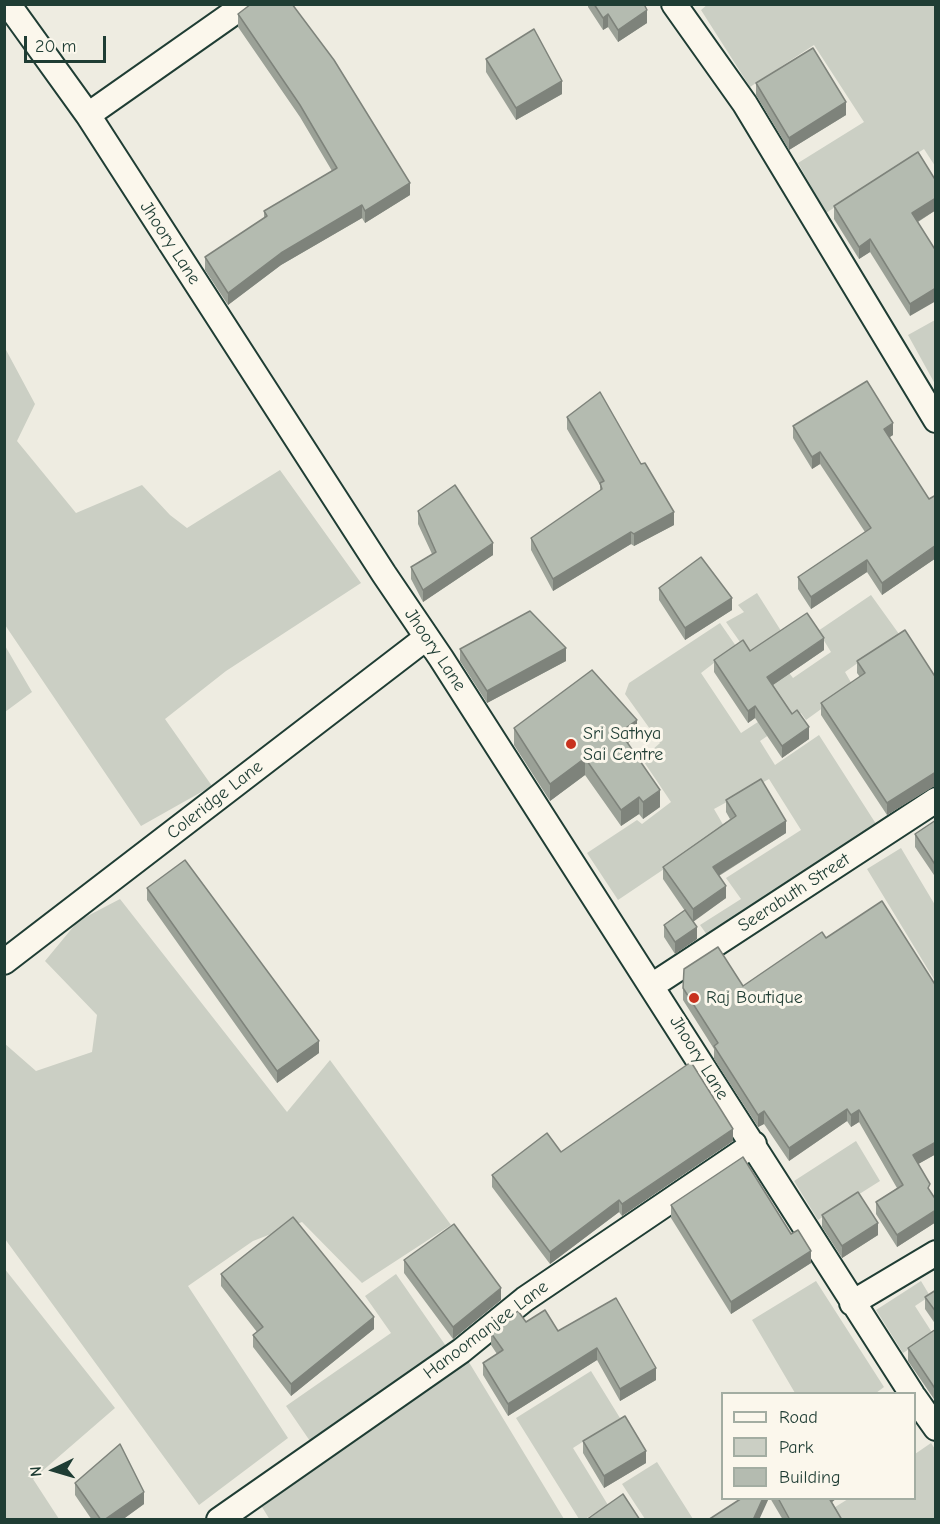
<!DOCTYPE html>
<html>
<head>
<meta charset="utf-8">
<style>
  body { margin:0 }
  #map { position:relative; width:940px; height:1524px; overflow:hidden; background:#eeece1; font-family:"Comic Neue",sans-serif }
  canvas { display:block }
  .frame { position:absolute; inset:0; border:6px solid #1f3d34; pointer-events:none }
  .legend { position:absolute; left:721px; top:1392px; width:195px; height:108px; box-sizing:border-box; background:#fbf7ec; border:2px solid #a3ada2; margin:0; padding:8px 10px; list-style:none; font-size:18px; color:#1f3d34 }
  .legend li { display:flex; align-items:center; gap:12px; height:30px }
  .legend b { width:30px; border:2px solid #a3ada2 }
  .north { position:absolute; left:24px; top:1440px; width:60px; height:60px; -webkit-text-stroke:4px #fbf7ec; paint-order:stroke; rotate:265deg; font-size:16px; font-weight:700; line-height:24px; text-align:center; color:#1f3d34 }
  .north::after { content:''; display:block; margin:auto; width:21px; height:27px; background:#1f3d34; clip-path:polygon(50% 0,100% 100%,50% 72%,0 100%) }
  .scale { position:absolute; left:24px; top:36px; width:82px; height:27px; box-sizing:border-box; border:3px solid #1f3d34; border-top:0; padding-left:8px; font-size:18px; line-height:21px; white-space:nowrap; color:#1f3d34; -webkit-text-stroke:4px #fbf7ec; paint-order:stroke }
</style>
</head>
<body>
<div id="map">
<canvas width="940" height="1524"></canvas>
<div class="frame"></div>
<ul class="legend">
<li><b style="height:8px;background:#fbf7ec"></b>Road</li>
<li><b style="height:16px;background:#cbcfc4"></b>Park</li>
<li><b style="height:16px;background:#b4bbb0"></b>Building</li>
</ul>
<div class="north">N</div>
<div class="scale">20 m</div>
</div>
<script>
const ctx = document.querySelector('canvas').getContext('2d');
ctx.lineJoin = 'round';
function paint(path, color) { ctx.fillStyle = color; ctx.fill(path, 'evenodd'); }
const poly = rows => new Path2D(rows.map(r => 'M' + r).join(''));
function stroke(path, color, width, dash) { ctx.strokeStyle = color; ctx.lineWidth = width; ctx.lineCap = dash ? 'butt' : 'round'; ctx.setLineDash(dash || []); ctx.stroke(path); }
function write(font, color, halo, rows, align = 'center') {
  ctx.font = font + ' "Comic Neue",sans-serif'; ctx.lineWidth = 6; ctx.setLineDash([]); ctx.textBaseline = 'middle'; ctx.strokeStyle = halo; ctx.fillStyle = color; for (const [text, x, y, turn = 0] of rows) {
    ctx.save(); ctx.translate(x, y); ctx.rotate((+turn || 0) * Math.PI / 180); ctx.textAlign = isNaN(turn) ? turn : align; if (halo) ctx.strokeText(text, 0, 0); ctx.fillText(text, 0, 0); ctx.restore();
  }
}
const green = poly([
  [708,4,935,5,935,166,924,149,826,213,798,163,864,122,814,45,750,87,701,10],
  [935,320,935,384,908,335],
  [5,348,35,404,17,441,76,513,142,485,170,515,187,528,280,470,361,583,226,671,165,719,212,786,141,826,5,625],
  [757,593,783,634,768,645,793,678,831,652,818,631,871,595,899,634,845,672,853,686,806,720,801,713,760,741,775,765,819,735,878,827,710,939,700,925,741,899,726,878,801,830,769,779,714,809,725,828,618,900,587,853,637,820,642,824,671,802,642,759,660,743,625,694,629,683,720,623,736,646,701,673,741,733,784,705,726,622,744,612,738,605],
  [4,644,32,692,5,712,4,712],
  [901,848,935,905,935,981,867,869],
  [120,899,287,1112,330,1060,451,1225,362,1283,302,1222,253,1241,188,1286,288,1438,199,1505,5,1239,4,1043,36,1071,92,1052,97,1015,45,961,78,921],
  [856,1141,880,1181,818,1220,794,1181],
  [4,1268,115,1408,33,1479,59,1519,5,1519],
  [396,1274,448,1349,312,1444,286,1406,391,1333,365,1296],
  [816,1281,884,1387,876,1393,795,1393,752,1320],
  [921,1281,930,1296,915,1306,933,1334,903,1353,876,1310],
  [467,1359,564,1519,270,1520,262,1507],
  [591,1371,620,1418,573,1448,608,1505,585,1519,579,1519,516,1418],
  [931,1443,935,1449,935,1519,839,1519,832,1509,848,1499,914,1498,915,1454],
  [657,1462,693,1519,645,1519,622,1484]
]);
const street = poly([
  [8,4,88,115,384,574,441,658,912,1394],
  [674,4,745,104,936,420],
  [88,115,246,4],
  [4,962,426,638],
  [653,985,936,800],
  [852,1303,936,1253],
  [914,1397,936,1428],
  [219,1520,461,1351,525,1299,754,1144]
]);
const wall = poly([
  [588,4,648,4,645,7,647,23,618,42,608,27,603,30,588,7],
  [238,14,410,195,365,223,362,218,281,265,228,305,205,270,205,257,264,218,264,211,332,171,300,117,238,27],
  [486,59,562,94,516,120,486,72],
  [756,83,846,115,789,150,756,95],
  [834,206,936,210,918,222,910,316,870,252,859,259,834,219],
  [567,417,674,525,634,546,631,544,553,591,531,550,531,538,600,491,600,485,567,429],
  [793,426,893,435,889,437,929,499,936,495,936,558,882,595,867,572,811,609,798,589,798,577,865,532,820,464,812,469,793,438],
  [418,511,493,555,423,602,411,579,411,567,432,554,418,524],
  [659,588,732,610,685,640,659,600],
  [460,649,566,661,487,703,460,661],
  [824,650,773,685,809,739,782,758,755,718,748,723,714,672,714,660,750,651],
  [857,661,936,678,936,785,887,815,821,715,821,703,860,677,857,673],
  [514,728,637,736,627,743,660,807,643,819,639,814,621,826,585,775,550,801,514,745],
  [726,800,786,833,719,876,726,898,693,921,697,939,675,954,664,937,664,925,685,911,663,879,663,867,730,819,726,812],
  [936,820,936,878,915,847,915,834],
  [147,888,319,1053,277,1083,147,900],
  [826,938,936,986,936,1154,918,1164,930,1192,936,1210,936,1222,897,1247,876,1214,876,1202,897,1188,859,1122,851,1127,847,1121,789,1161,764,1124,758,1127,714,1059,714,1049,683,1000,683,988,743,986],
  [733,1141,622,1216,619,1212,550,1264,492,1187,492,1175,561,1152],
  [671,1205,791,1234,811,1263,731,1314,671,1218],
  [822,1215,878,1235,842,1258,822,1227],
  [404,1260,501,1300,453,1339,404,1273],
  [221,1274,374,1329,291,1396,253,1347,253,1335,257,1332,221,1286],
  [936,1290,936,1325,925,1309,925,1297],
  [616,1298,656,1380,620,1401,597,1360,508,1416,483,1375,483,1363,497,1354,491,1345,491,1333,526,1322,558,1331],
  [936,1329,936,1402,908,1361,908,1348],
  [583,1441,646,1463,604,1488,583,1453],
  [75,1483,144,1504,122,1520,92,1520,75,1495],
  [770,1498,837,1498,832,1502,842,1520,783,1520]
]);
const shadedWall = poly([
  [647,10,647,23,618,42,618,30],
  [608,14,608,27,603,30,603,18],
  [562,81,562,94,516,120,516,108],
  [846,102,846,115,789,150,789,138],
  [410,183,410,195,365,223,365,211],
  [936,198,936,210,912,225,912,213],
  [362,205,362,218,281,265,228,305,228,293,281,253],
  [870,239,870,252,859,259,859,247],
  [936,288,936,301,910,316,910,304],
  [893,423,893,435,884,441,884,429],
  [820,452,820,464,812,469,812,457],
  [674,512,674,525,634,546,634,534],
  [631,532,631,544,553,591,553,579],
  [493,543,493,555,423,602,423,590],
  [936,545,936,558,882,595,882,583],
  [867,560,867,572,811,609,811,597],
  [732,598,732,610,685,640,685,628],
  [824,638,824,650,767,689,767,677],
  [566,648,566,661,487,703,487,691],
  [755,706,755,718,748,723,748,711],
  [637,720,637,736,620,749,620,732],
  [809,727,809,739,782,758,782,746],
  [585,758,585,775,550,801,550,784],
  [936,772,936,785,887,815,887,803],
  [660,790,660,807,643,819,643,802],
  [639,797,639,814,621,826,621,810],
  [786,821,786,833,713,879,713,867],
  [726,886,726,898,693,922,693,909],
  [697,927,697,939,675,954,675,942],
  [319,1041,319,1053,277,1083,277,1071],
  [847,1109,847,1121,789,1161,789,1148],
  [859,1110,859,1122,851,1127,851,1115],
  [764,1111,764,1124,758,1127,758,1115],
  [733,1129,733,1141,622,1216,622,1204],
  [936,1142,936,1154,913,1167,913,1155],
  [619,1200,619,1212,550,1264,550,1252],
  [936,1210,936,1222,897,1247,897,1235],
  [878,1223,878,1235,842,1258,842,1246],
  [811,1251,811,1263,731,1314,731,1302],
  [501,1288,501,1300,453,1339,453,1327],
  [374,1317,374,1329,291,1396,291,1384],
  [597,1348,597,1360,508,1416,508,1404],
  [656,1368,656,1380,620,1401,620,1389],
  [646,1451,646,1463,604,1488,604,1476],
  [144,1492,144,1504,122,1520,104,1520],
  [763,1498,769,1498,759,1520,753,1520],
  [827,1498,837,1498,827,1506]
]);
const building = poly([
  [251,4,292,4,334,60,410,183,365,211,362,205,281,253,228,293,205,257,267,216,264,211,337,168,300,105,238,14,251,4],
  [594,4,644,4,647,10,618,30,608,14,603,18,594,4],
  [534,29,562,81,516,108,486,59,534,29],
  [813,48,846,102,789,138,756,83,813,48],
  [918,152,936,181,936,198,912,213,936,251,936,288,910,304,870,239,859,247,834,206,918,152],
  [867,381,893,423,884,429,929,499,936,495,936,545,882,583,867,560,811,597,798,577,871,528,820,452,812,457,793,426,867,381],
  [600,392,641,464,645,463,674,512,634,534,631,532,553,579,531,538,602,489,600,483,604,481,567,417,600,392],
  [455,485,493,543,423,590,411,567,436,552,418,511,455,485],
  [701,557,732,598,685,628,659,588,701,557],
  [530,611,566,648,487,691,460,649,530,611],
  [807,613,824,638,767,677,792,714,797,710,809,727,782,746,755,706,748,711,714,660,743,640,750,651,807,613],
  [905,630,936,678,936,772,887,803,821,703,865,673,857,661,905,630],
  [592,670,637,720,620,732,660,790,643,802,639,797,621,810,585,758,550,784,514,728,592,670],
  [761,779,786,821,713,867,726,886,693,909,663,867,736,816,726,800,761,779],
  [936,820,936,866,915,834,936,820],
  [185,860,319,1041,277,1071,147,888,185,860],
  [882,901,936,986,936,1142,913,1155,930,1184,928,1188,936,1200,936,1210,897,1235,876,1202,903,1185,859,1110,851,1115,847,1109,789,1148,764,1111,758,1115,714,1046,718,1043,683,988,684,969,718,947,743,986,822,932,826,938,882,901],
  [685,910,697,927,675,942,664,925,685,910],
  [691,1062,733,1129,622,1204,619,1200,550,1252,492,1175,547,1133,561,1152,691,1062],
  [743,1157,791,1234,798,1230,811,1251,731,1302,671,1205,743,1157],
  [858,1192,878,1223,842,1246,822,1215,858,1192],
  [293,1217,374,1317,291,1384,253,1335,263,1327,221,1274,293,1217],
  [454,1224,501,1288,453,1327,404,1260,454,1224],
  [936,1290,936,1312,925,1297,936,1290],
  [616,1298,656,1368,620,1389,597,1348,508,1404,483,1363,503,1350,491,1333,518,1311,526,1322,545,1310,558,1331,616,1298],
  [936,1329,936,1390,908,1348,936,1329],
  [625,1416,646,1451,604,1476,583,1441,625,1416],
  [120,1444,144,1492,104,1520,101,1520,75,1483,120,1444],
  [623,1494,640,1520,586,1520,623,1494],
  [742,1498,763,1498,753,1520,708,1520,742,1498],
  [778,1498,829,1498,842,1520,790,1520,778,1498]
]);
const markers = [
  [571,744,6,"#c8321e"],
  [694,998,6,"#c8321e"]
];
const streetNames = [
  ["Jhoory Lane",170,243,57],
  ["Jhoory Lane",435,650,56],
  ["Coleridge Lane",215,800,-38],
  ["Seerabuth Street",794,893,-33],
  ["Jhoory Lane",699,1058,58],
  ["Hanoomanjee Lane",486,1330,-37]
];
const poiNames = [
  ["Sri Sathya",583,734],
  ["Sai Centre",583,755],
  ["Raj Boutique",706,998]
];
paint(green, '#cbcfc4');
stroke(street, '#1f3d34', 28);
stroke(street, '#fbf7ec', 24);
paint(wall, '#9ba197');
paint(shadedWall, '#7e837b');
paint(building, '#b4bbb0');
stroke(building, '#7e837b', 1.5);
for (const [x, y, r, color] of markers) { const dot = new Path2D(); dot.arc(x, y, r, 0, 2 * Math.PI); ctx.fillStyle = color; ctx.fill(dot); stroke(dot, '#fbf7ec', 2); }
write('18px', '#1f3d34', '#fbf7ec', streetNames);
write('18px', '#1f3d34', '#fbf7ec', poiNames, 'left');
</script>
</body>
</html>
